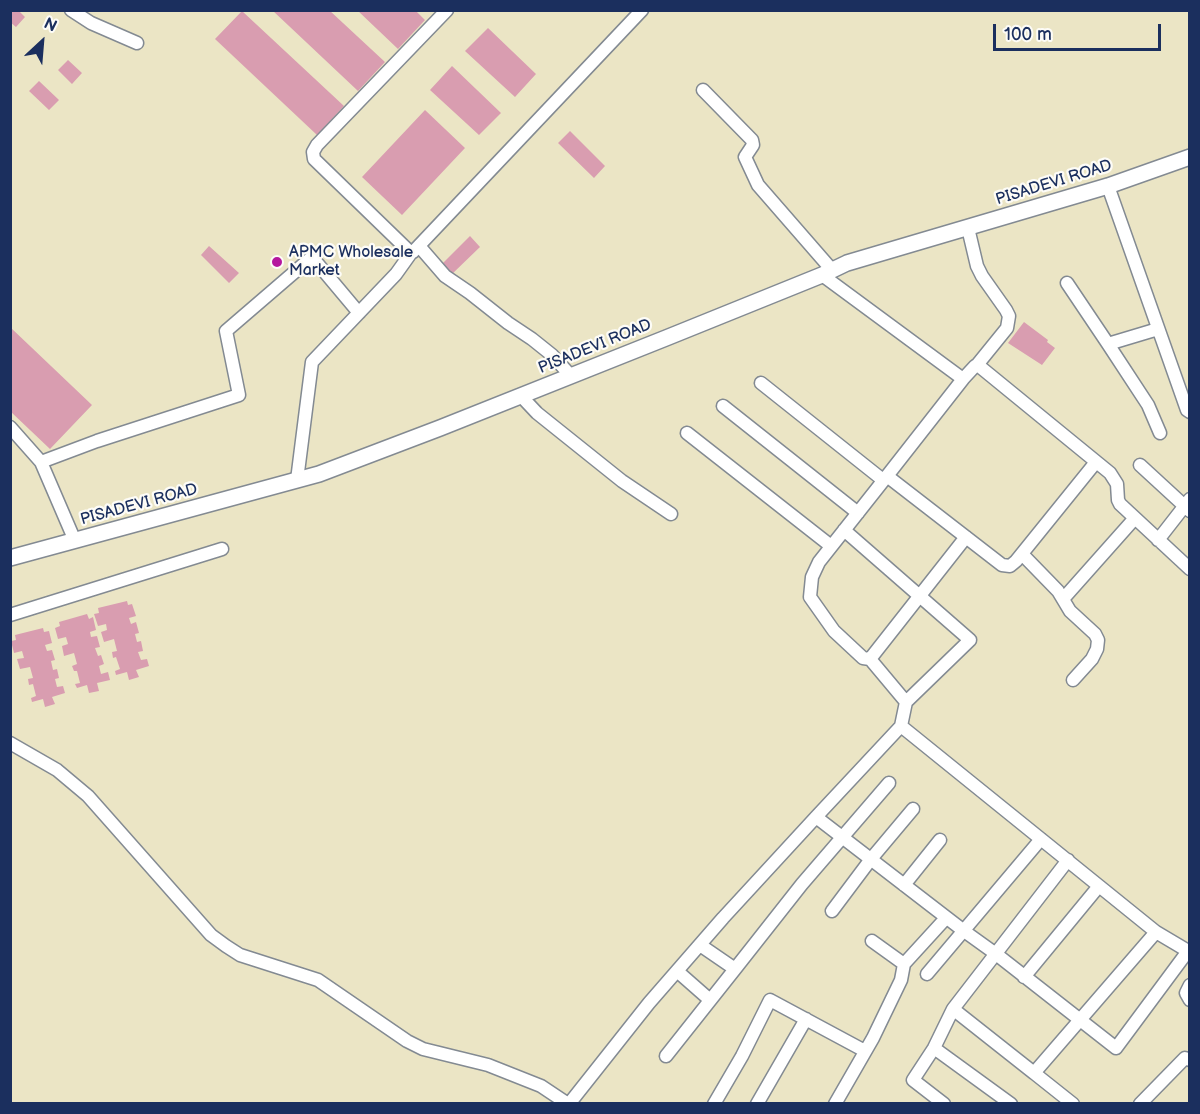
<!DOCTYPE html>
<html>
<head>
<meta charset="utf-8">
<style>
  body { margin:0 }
  #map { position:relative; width:1200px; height:1114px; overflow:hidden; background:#ebe5c5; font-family:"Balsamiq Sans",sans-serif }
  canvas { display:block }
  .frame { position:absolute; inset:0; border:12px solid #1b2f5e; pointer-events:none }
  .north { position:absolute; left:12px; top:12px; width:60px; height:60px; -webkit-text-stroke:4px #fdfcf7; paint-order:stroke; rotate:26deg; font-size:16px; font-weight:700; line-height:24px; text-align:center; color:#1b2f5e }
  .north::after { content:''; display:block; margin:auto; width:21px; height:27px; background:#1b2f5e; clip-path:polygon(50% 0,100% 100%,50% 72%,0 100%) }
  .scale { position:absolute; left:993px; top:24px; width:168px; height:27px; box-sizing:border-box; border:3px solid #1b2f5e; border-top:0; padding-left:8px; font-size:18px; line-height:21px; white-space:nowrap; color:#1b2f5e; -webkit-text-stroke:4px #fdfcf7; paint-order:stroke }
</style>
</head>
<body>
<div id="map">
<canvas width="1200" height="1114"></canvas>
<div class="frame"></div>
<div class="north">N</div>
<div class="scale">100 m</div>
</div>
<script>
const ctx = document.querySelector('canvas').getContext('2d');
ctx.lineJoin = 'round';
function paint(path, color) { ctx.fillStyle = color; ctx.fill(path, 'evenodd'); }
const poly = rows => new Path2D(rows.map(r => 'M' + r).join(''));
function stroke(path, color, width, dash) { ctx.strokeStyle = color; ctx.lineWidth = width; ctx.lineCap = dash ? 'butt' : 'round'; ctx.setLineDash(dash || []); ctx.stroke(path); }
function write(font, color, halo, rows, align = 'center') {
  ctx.font = font + ' "Balsamiq Sans",sans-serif'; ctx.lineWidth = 4.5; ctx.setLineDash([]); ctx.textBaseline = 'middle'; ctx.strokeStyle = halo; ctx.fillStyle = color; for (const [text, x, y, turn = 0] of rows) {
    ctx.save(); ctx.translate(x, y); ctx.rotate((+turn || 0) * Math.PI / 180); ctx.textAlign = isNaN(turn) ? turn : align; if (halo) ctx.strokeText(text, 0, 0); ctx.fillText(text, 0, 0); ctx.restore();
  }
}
const building = poly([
  [10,10,18,10,25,17,16,27,10,22],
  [272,10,329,10,385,62,358,91],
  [357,10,415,10,425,20,398,49],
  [242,11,344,106,317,135,215,39],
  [488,28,536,74,515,97,465,51],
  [68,60,82,73,72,84,58,70],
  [452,66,501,113,479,135,430,90],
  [39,81,59,100,49,110,29,91],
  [425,110,465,148,402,215,362,177],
  [570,131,605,166,594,178,558,143],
  [470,236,480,247,451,275,441,265],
  [209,246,239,273,229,283,201,255],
  [1024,322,1048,340,1047,342,1055,348,1042,365,1008,343],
  [10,327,92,405,50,449,10,411],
  [127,601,128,605,132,604,136,616,129,618,131,624,136,622,139,633,135,634,137,642,141,641,143,651,138,652,141,660,147,659,149,666,136,670,139,677,129,680,127,672,116,675,115,671,120,669,116,657,113,658,112,652,117,651,114,639,104,642,101,632,107,630,106,624,98,626,94,614,99,613,98,608],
  [87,614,89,619,93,617,96,630,90,632,91,637,97,636,100,647,95,648,98,656,101,655,104,664,99,666,101,674,108,672,110,680,97,683,99,691,89,693,87,685,77,688,75,684,80,683,77,671,74,671,72,666,77,664,74,653,64,656,62,646,68,644,66,637,58,639,55,628,60,626,59,622],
  [43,628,44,632,49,631,52,643,45,645,47,651,52,650,55,660,51,661,53,670,57,669,59,678,55,679,57,687,63,686,65,693,52,697,55,704,45,707,43,699,32,702,31,698,36,696,33,684,29,685,28,679,33,678,30,667,20,669,17,659,24,658,22,651,14,653,11,641,16,640,15,635]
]);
const minor = poly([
  [71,10,91,23,137,43],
  [447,10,317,145,313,152,314,159,411,253,413,252,642,10],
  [703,90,752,140,753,145,745,157,758,185,832,270],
  [1108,186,1187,410,1190,412],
  [968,228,977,266,982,276,1006,310,1009,316,1007,328,977,365],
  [419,246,445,276,470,293,508,323,532,339,552,355,571,376],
  [822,275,963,379,975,366,979,366,1110,473,1117,484,1118,500,1120,504,1190,569],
  [1067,283,1108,344,1148,405,1160,433],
  [1108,344,1158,329],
  [761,383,883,480],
  [521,396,537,413,622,481,671,514],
  [723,406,858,513],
  [10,427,41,462,75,541],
  [687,433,831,546],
  [41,462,97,441,239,395,226,331,312,257,359,313],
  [1140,465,1190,511],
  [887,476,1002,565,1010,566,1016,561,1096,462],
  [297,480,312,362,396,274,411,253],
  [844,530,970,640,906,702,870,659,863,658,834,631,810,597,812,577,819,562,887,476,963,379],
  [1158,540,1190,499],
  [1022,554,1058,591,1070,611,1095,634,1098,640,1097,649,1092,659,1073,680],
  [1063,599,1135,518],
  [10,615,222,549],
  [870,659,966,537],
  [10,743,57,770,88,796,211,935,226,946,240,955,318,980,407,1041,423,1049,488,1065,541,1086,568,1104],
  [816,817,964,931,996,954,1116,1048,1188,951,1156,932,901,726],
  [904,885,940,840],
  [832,911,871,859,913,809],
  [872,941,904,964],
  [700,945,735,969,802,884,889,783],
  [677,971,710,1000],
  [927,974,1041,839],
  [1024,977,1099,886],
  [1190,985,1186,993,1190,1000],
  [953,1009,1068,860],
  [934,1048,1011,1104],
  [666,1056,735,969],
  [1034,1073,1073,1104],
  [569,1104,649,1003,723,918,816,817,901,726,906,702],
  [714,1104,742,1056,770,1000,865,1051],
  [757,1104,806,1019],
  [835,1104,873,1038,901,980,904,964,946,918],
  [944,1104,913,1080,934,1048,953,1009,1034,1073,1156,932],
  [1140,1104,1185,1058,1190,1060]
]);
const tertiary = poly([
  [10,558,319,474,440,428,666,338,822,275,847,263,1108,186,1190,157]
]);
const markers = [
  [277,262,6,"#b5179e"]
];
const streetNames = [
  ["PISADEVI ROAD",1054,183,-17],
  ["PISADEVI ROAD",595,347,-22],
  ["PISADEVI ROAD",139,505,-15]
];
const poiNames = [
  ["APMC Wholesale",289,253],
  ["Market",289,271]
];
paint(building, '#d99db0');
stroke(minor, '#838a92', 15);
stroke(tertiary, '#838a92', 18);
stroke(minor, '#fff', 12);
stroke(tertiary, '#fff', 15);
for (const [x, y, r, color] of markers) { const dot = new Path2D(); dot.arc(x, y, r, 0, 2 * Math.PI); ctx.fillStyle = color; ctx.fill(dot); stroke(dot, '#fdfcf7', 2); }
write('16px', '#1b2f5e', '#fdfcf7', streetNames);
write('16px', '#1b2f5e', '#fdfcf7', poiNames, 'left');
</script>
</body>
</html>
